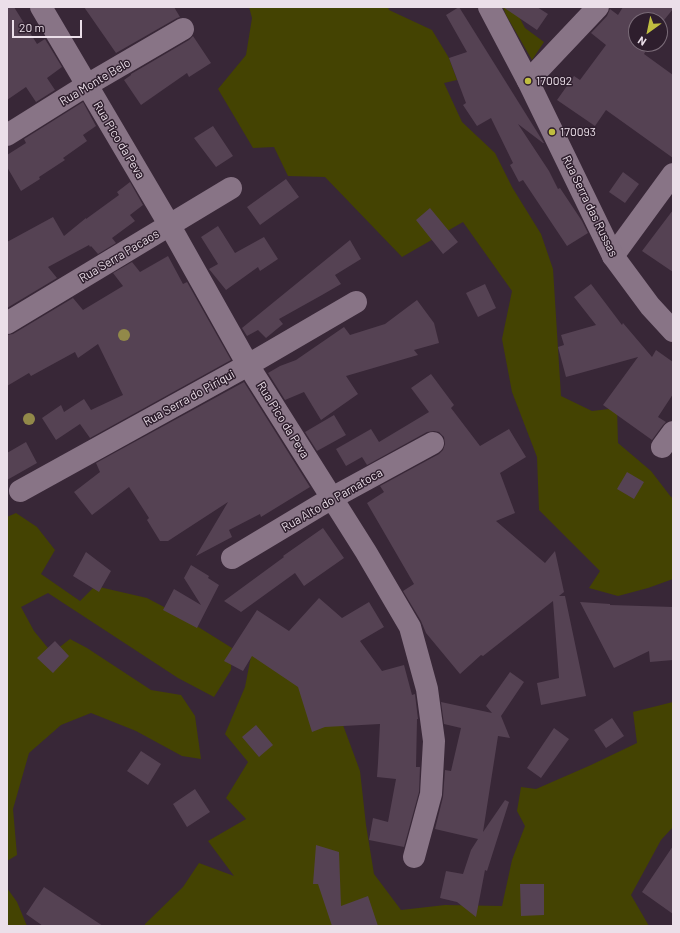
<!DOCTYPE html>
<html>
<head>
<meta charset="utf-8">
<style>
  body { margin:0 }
  #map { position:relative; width:680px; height:933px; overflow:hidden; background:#382737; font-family:Barlow,sans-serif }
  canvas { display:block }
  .frame { position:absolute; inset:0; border:8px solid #ebdfe9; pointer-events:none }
  .north { position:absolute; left:628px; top:12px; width:40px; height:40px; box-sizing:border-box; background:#2e1e2d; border:1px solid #7a6b78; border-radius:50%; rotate:213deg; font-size:11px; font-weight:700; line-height:16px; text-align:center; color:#ebdfe9 }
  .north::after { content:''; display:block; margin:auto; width:14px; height:18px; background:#c0be40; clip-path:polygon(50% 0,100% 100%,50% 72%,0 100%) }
  .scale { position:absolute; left:12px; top:20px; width:70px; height:18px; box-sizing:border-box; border:2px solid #ebdfe9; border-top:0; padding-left:5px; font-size:12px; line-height:14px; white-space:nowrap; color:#ebdfe9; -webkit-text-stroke:3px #2e1e2d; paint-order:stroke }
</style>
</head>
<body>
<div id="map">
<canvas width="680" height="933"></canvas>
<div class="frame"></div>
<div class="north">N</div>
<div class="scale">20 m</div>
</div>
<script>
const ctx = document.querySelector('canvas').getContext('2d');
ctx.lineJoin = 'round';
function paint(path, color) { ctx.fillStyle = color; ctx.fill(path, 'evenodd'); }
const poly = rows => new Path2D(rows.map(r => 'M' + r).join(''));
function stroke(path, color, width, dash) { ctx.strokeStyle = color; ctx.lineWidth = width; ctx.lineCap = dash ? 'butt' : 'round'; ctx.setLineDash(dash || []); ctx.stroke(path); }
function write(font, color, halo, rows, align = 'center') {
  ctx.font = font + ' Barlow,sans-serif'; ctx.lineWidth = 3; ctx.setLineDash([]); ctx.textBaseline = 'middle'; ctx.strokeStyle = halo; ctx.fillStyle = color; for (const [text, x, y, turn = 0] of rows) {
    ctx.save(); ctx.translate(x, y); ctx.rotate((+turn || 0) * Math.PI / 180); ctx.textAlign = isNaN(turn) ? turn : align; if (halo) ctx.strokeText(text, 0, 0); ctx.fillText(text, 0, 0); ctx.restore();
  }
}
const green = poly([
  [249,7,388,7,389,10,432,30,449,58,457,80,444,83,462,122,495,153,512,187,541,234,553,269,561,396,592,411,617,408,618,443,651,471,671,497,673,498,673,579,648,588,618,596,589,588,600,571,539,510,537,457,512,392,502,339,512,291,463,222,402,257,325,177,288,176,274,147,253,148,218,89,246,55,252,18],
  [503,7,516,7,516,11,525,28,544,42,532,60,506,15],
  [16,513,37,527,55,550,41,574,80,601,95,586,147,598,179,615,232,648,231,670,214,697,178,678,48,593,21,607,34,631,52,653,70,639,87,648,151,690,181,695,195,716,201,759,182,756,136,731,91,713,61,725,29,753,13,809,17,855,7,861,7,517],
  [252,651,280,657,343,725,360,771,366,825,374,874,401,910,445,905,502,906,512,860,525,826,517,811,521,787,536,789,591,765,637,743,633,712,673,702,673,827,661,840,631,895,649,926,145,926,145,924,183,887,199,863,234,876,208,841,246,819,226,798,248,762,225,734,245,687],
  [7,888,17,902,27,926,7,926]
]);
const building = poly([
  [7,7,14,7,37,44,45,39,62,67,47,78,55,90,36,102,26,87,7,100],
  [84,7,174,7,180,17,177,18,116,53],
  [459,7,544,143,543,143,518,124,549,171,558,189,560,188,582,221,588,233,567,246,523,180,519,182,510,165,513,163,491,118,477,126,463,105,466,103,449,58,467,52,446,15],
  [503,7,537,7,548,14,537,30],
  [623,7,673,7,673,9,660,25,660,20,636,20,636,44,644,44,642,45,647,49,644,54,673,75,673,158,606,110,595,126,557,100,574,76,580,80,606,45,591,33,607,16,610,9,618,15],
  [193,36,211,63,189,77,187,73,141,105,124,80,131,75,131,74,189,40],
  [83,102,96,126,83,135,87,141,63,158,65,160,39,177,40,179,21,191,7,167,7,155,26,143,24,139],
  [213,126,233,156,216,167,194,138],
  [623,172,639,184,625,203,609,192],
  [286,179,299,197,260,225,247,207],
  [130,182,143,205,130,215,135,221,112,238,116,243,98,254,91,246,90,247,89,245,48,267,57,278,7,308,7,242,53,217,64,236,86,218,86,219,119,195,117,192],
  [430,208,458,242,443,254,416,220],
  [673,210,673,272,642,251],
  [218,226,235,253,264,237,278,259,260,271,258,267,226,290,209,269,218,264,201,237],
  [350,240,361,259,335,275,341,284,322,295,279,319,283,324,266,338,258,330,247,336,242,328],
  [168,256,183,284,187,282,231,360,90,438,80,424,56,440,42,418,61,405,64,412,84,399,91,410,123,395,98,344,78,358,75,352,31,376,29,373,7,386,7,335,13,334,73,298,83,310,123,286,113,273,132,262,140,272],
  [485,284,496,308,478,317,466,293],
  [591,284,622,325,623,323,652,357,656,350,673,362,673,394,658,417,666,422,663,425,652,440,603,405,638,357,566,377,558,347,564,345,561,335,596,325,574,297],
  [417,300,434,323,439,343,414,350,418,355,346,376,358,394,321,420,304,392,285,400,268,373,280,366,296,360,344,327,350,335,385,324],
  [431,374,454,405,451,408,480,446,509,429,526,457,500,473,515,513,496,521,545,563,555,551,564,592,559,596,565,596,586,696,541,705,537,683,559,678,553,601,483,656,481,655,460,674,426,633,421,621,403,591,414,584,367,503,384,492,380,486,439,454,443,450,445,444,444,437,439,432,434,431,427,432,367,465,362,457,346,466,336,449,371,429,379,442,429,412,411,388],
  [244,382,310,487,261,517,260,514,229,530,232,537,196,556,228,502,168,541,160,541,147,520,149,518,129,487,92,515,74,492,100,472,96,463],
  [334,415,346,435,317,451,305,432],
  [26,442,37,463,7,480,7,453],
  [627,472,644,482,634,499,617,489],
  [323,528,344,558,304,586,295,573,241,612,224,601,284,557,283,556],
  [86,552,111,571,99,592,73,576],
  [191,565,209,576,208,578,219,585,197,628,163,610,174,589,201,605,184,578],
  [319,598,342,618,369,602,384,627,360,641,382,671,404,665,412,695,415,694,418,719,417,719,416,767,420,767,419,792,404,847,369,840,373,818,388,822,396,779,377,777,378,763,380,724,325,727,312,732,298,687,252,656,243,671,224,661,257,610,289,631],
  [580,602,610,604,610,605,673,607,673,660,650,662,649,651,614,668],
  [55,641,69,656,53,673,37,658],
  [510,672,524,682,501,716,510,738,498,736,483,832,505,800,509,802,487,871,485,870,476,917,457,902,440,898,446,871,463,874,471,850,478,839,435,829,443,797,445,770,451,771,461,728,444,724,441,702,492,713,486,706],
  [612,718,624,736,606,748,594,730],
  [256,725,273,745,259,757,242,737],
  [554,728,569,739,541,778,527,768],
  [141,751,161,764,148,785,127,771],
  [195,789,210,812,187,827,173,804],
  [316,845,339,852,341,906,368,896,378,926,332,926,318,884,313,884],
  [673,846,673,914,642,892],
  [520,884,544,884,544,915,521,916],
  [44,887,103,926,43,926,26,914]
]);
const street = poly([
  [41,7,170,226,248,365,366,552,410,627,427,689,434,741,431,794,414,857],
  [528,81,598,7],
  [7,135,87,85,183,29],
  [613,256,673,174],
  [7,323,231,188],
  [662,447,673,432],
  [20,491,248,365,356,302],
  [232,558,332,498,433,443]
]);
const secondary = poly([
  [489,7,528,81,613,256,650,306,673,331]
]);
const trees = [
  [124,335],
  [29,419]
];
const markers = [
  [528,81,4,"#c0be40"],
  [552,132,4,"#c0be40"]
];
const poiNames = [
  ["170092",536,81],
  ["170093",560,132]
];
const streetNames = [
  ["Rua Monte Belo",95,82,-31],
  ["Rua Pico da Peva",119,140,59],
  ["Rua Serra das Russas",590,206,64],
  ["Rua Serra Pacaos",119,256,-31],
  ["Rua Serra do Piriqui",189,398,-29],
  ["Rua Pico da Peva",283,420,58],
  ["Rua Alto do Parnatoca",332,500,-30]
];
paint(green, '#444302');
paint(building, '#554253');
stroke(street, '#887486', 22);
stroke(secondary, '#887486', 22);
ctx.fillStyle = '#928949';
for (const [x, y] of trees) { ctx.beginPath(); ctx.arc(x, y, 6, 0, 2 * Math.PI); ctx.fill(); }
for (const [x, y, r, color] of markers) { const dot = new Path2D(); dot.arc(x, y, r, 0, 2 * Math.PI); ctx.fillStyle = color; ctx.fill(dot); stroke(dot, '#2e1e2d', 1.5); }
write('12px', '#ebdfe9', '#2e1e2d', poiNames, 'left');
write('12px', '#ebdfe9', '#2e1e2d', streetNames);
</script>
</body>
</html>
